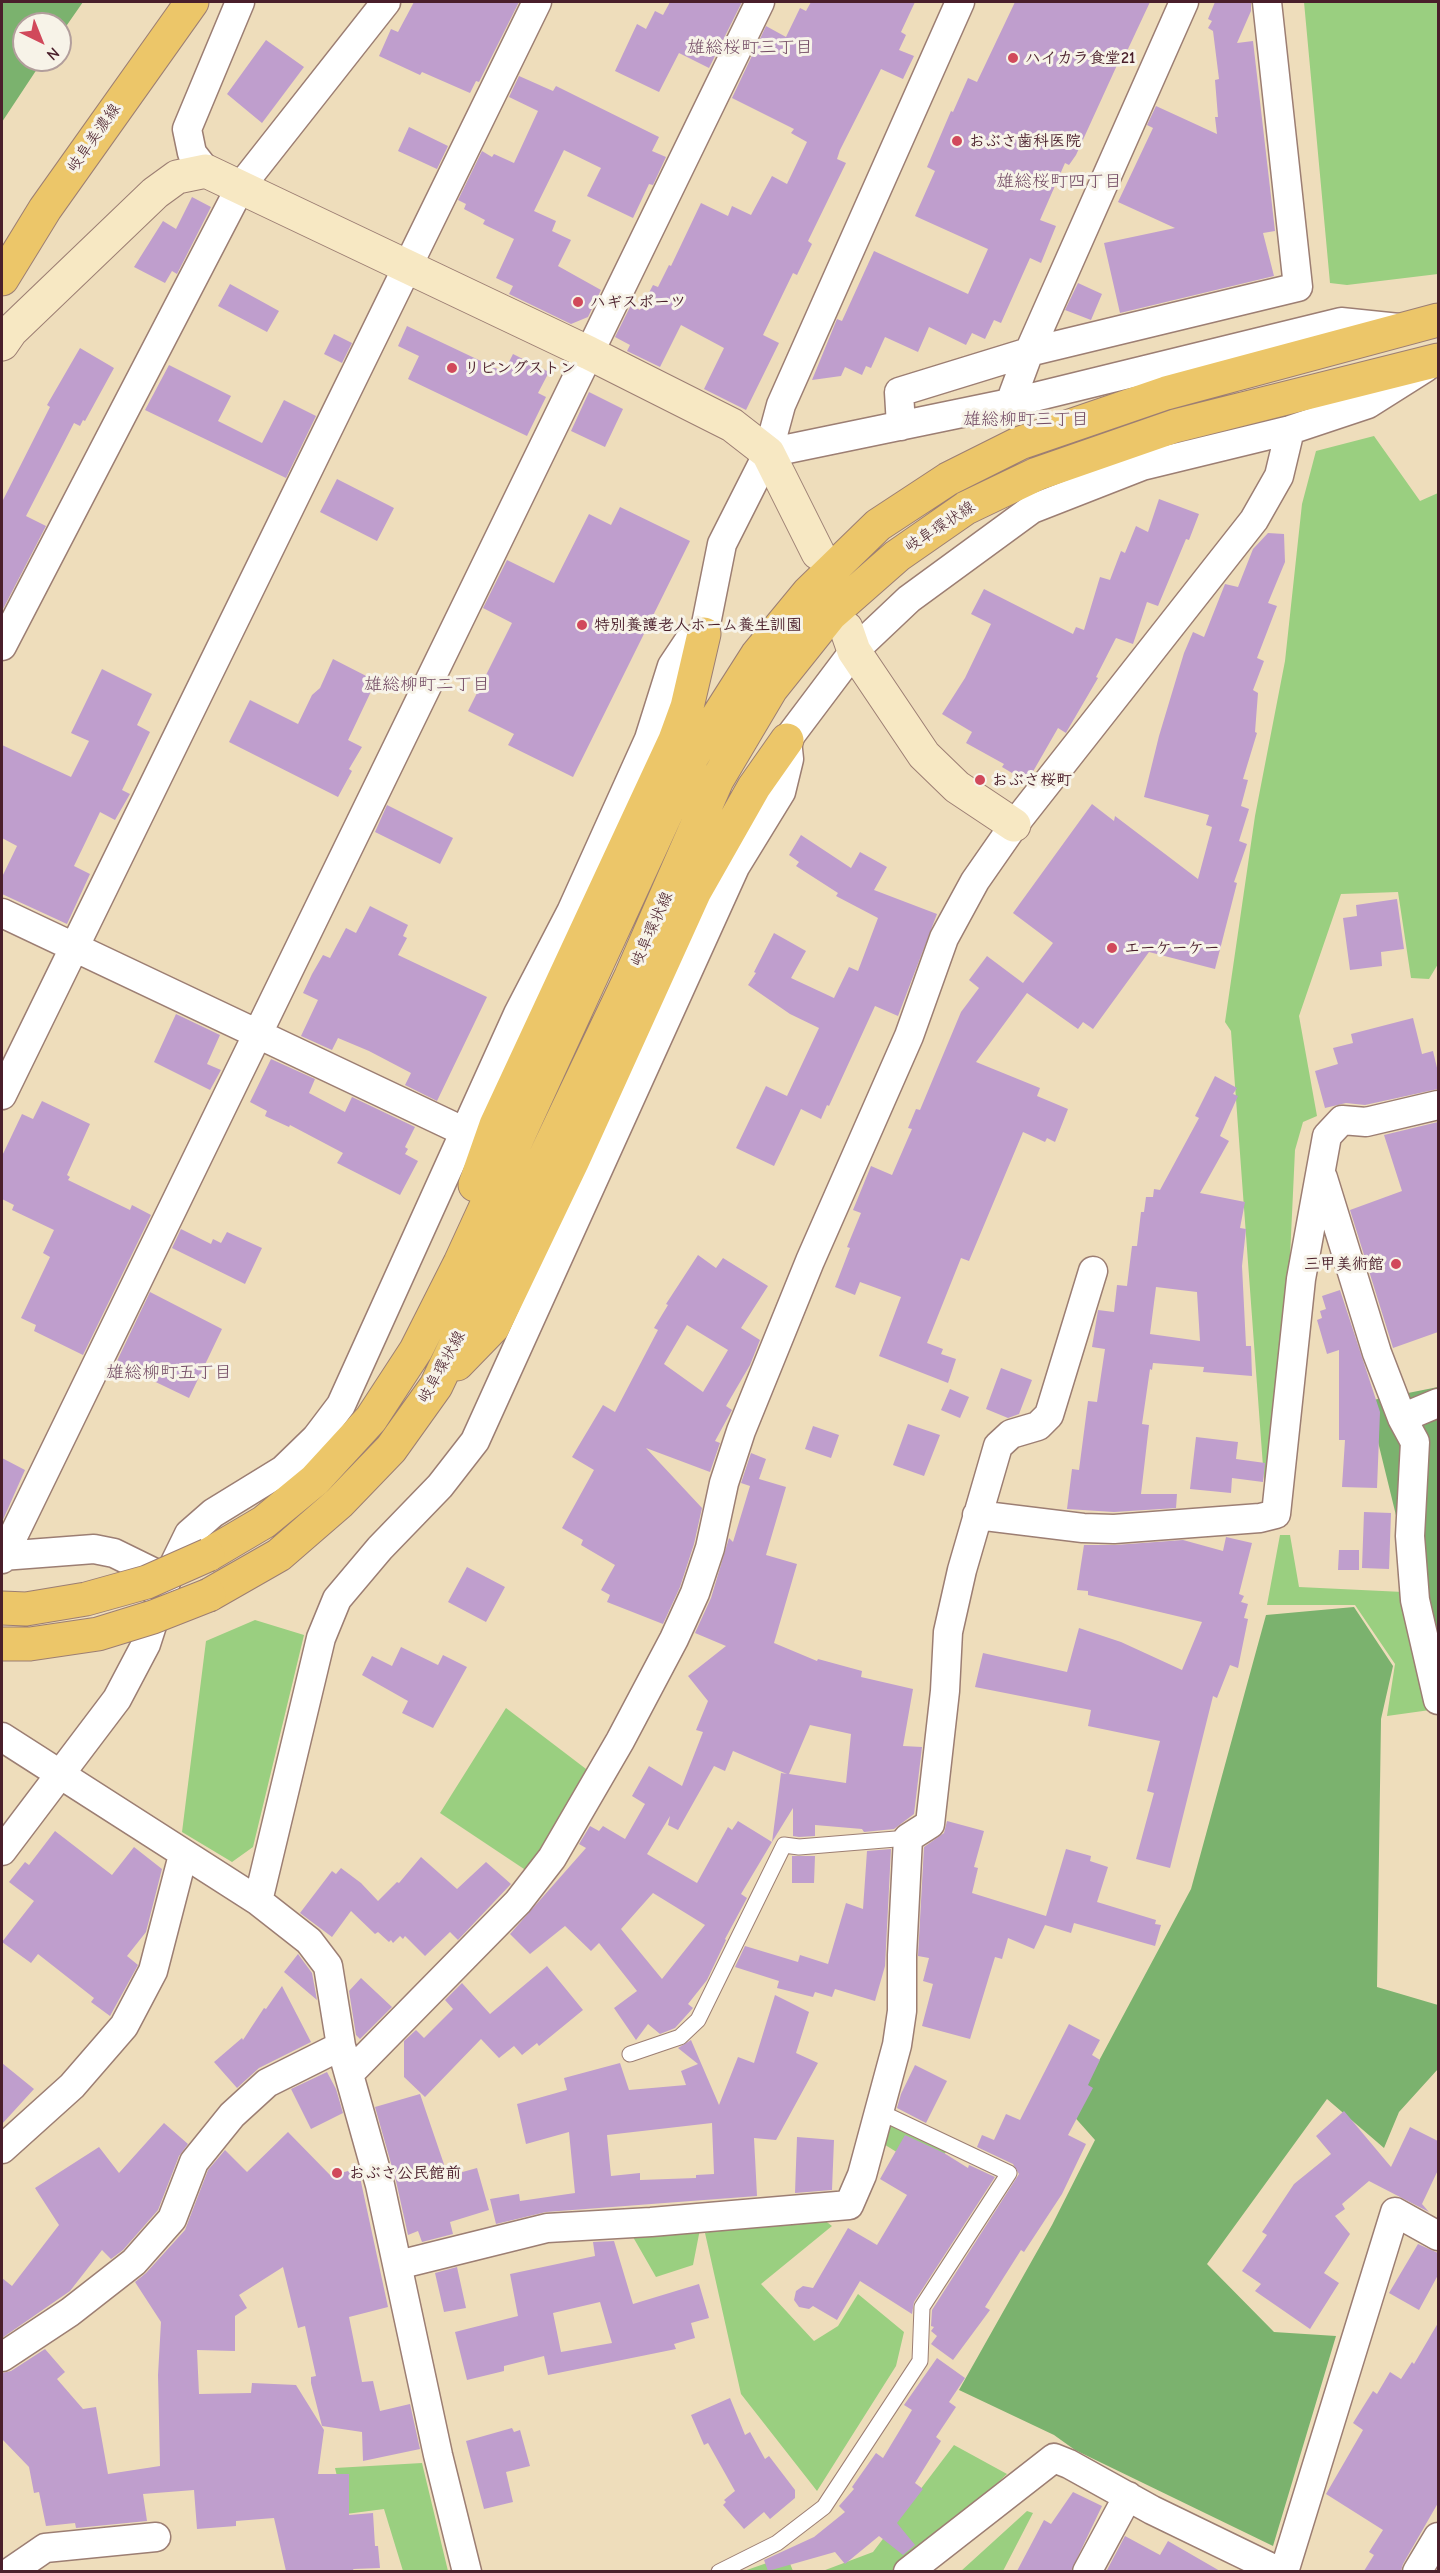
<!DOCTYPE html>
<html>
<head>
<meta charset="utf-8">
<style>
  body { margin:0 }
  #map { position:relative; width:1440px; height:2573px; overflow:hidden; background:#edb; font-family:"Comic Neue",sans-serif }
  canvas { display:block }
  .frame { position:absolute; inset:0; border:3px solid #4a1f2b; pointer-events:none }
  .north { position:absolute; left:12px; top:12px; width:60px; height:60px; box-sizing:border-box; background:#f7f3e8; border:2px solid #b29e9c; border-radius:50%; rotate:137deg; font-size:16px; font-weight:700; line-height:24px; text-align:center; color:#4a1f2b }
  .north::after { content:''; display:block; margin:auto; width:21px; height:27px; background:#d1495b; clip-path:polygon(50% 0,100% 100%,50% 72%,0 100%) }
</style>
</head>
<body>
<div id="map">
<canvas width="1440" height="2573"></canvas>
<div class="frame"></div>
<div class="north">N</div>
</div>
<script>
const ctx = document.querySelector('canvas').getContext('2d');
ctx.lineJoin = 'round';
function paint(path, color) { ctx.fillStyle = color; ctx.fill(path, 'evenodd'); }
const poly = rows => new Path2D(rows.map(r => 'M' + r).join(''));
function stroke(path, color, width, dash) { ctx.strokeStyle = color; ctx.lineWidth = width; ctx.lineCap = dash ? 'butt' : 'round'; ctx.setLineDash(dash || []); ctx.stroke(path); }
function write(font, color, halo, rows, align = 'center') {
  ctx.font = font + ' "Comic Neue","Klee One",sans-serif'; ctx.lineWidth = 6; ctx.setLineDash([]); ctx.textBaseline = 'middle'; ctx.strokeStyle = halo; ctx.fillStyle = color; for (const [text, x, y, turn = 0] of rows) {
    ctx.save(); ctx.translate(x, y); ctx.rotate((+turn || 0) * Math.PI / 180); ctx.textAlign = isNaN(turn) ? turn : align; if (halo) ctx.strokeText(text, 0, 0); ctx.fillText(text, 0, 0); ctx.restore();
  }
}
const green = poly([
  [1304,2,1438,2,1438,274,1347,285,1330,283],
  [1374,436,1420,501,1438,493,1438,964,1429,979,1411,978,1398,892,1341,894,1299,1016,1317,1116,1303,1122,1295,1150,1289,1278,1273,1478,1264,1480,1231,1031,1225,1022,1255,816,1285,661,1302,504,1316,451],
  [1280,1535,1290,1535,1299,1587,1403,1592,1430,1710,1387,1716,1395,1664,1355,1605,1267,1605],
  [255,1620,304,1635,253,1847,232,1862,182,1832,206,1641],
  [506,1708,590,1772,527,1871,440,1813],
  [891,2124,946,2152,929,2172,882,2143],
  [815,2213,832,2226,761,2284,814,2341,838,2326,858,2294,904,2332,896,2366,817,2491,741,2394,705,2233,752,2220],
  [701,2224,693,2265,656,2277,629,2230],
  [954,2445,1007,2474,928,2548,894,2571,820,2572,873,2552],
  [422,2463,448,2571,403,2571,384,2509,346,2514,335,2468],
  [1027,2511,1033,2513,1003,2571,961,2571],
  [787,2556,793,2571,741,2572]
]);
const forest = poly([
  [2,2,83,2,60,35,60,24,24,24,24,60,43,60,2,122],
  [1438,1387,1438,1687,1368,1401],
  [1354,1607,1393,1666,1381,1719,1377,1987,1438,2005,1438,2069,1399,2112,1384,2148,1327,2099,1207,2264,1274,2332,1336,2336,1273,2546,1075,2450,1054,2435,959,2390,1052,2225,1095,2140,1071,2113,1191,1889,1266,1615]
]);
const building = poly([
  [414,2,519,2,479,82,476,81,470,93,422,72,420,75,379,56,391,29,398,32],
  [670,2,742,2,709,68,679,53,659,92,615,71,637,24,646,29,655,11,663,15],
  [811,2,915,2,901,32,906,35,899,50,914,56,903,79,881,69,840,150,837,159,846,163,808,241,812,244,797,275,793,273,763,335,779,343,746,410,704,389,724,348,681,325,660,367,627,351,630,345,615,337,631,305,640,310,653,285,658,287,669,265,671,266,701,203,728,216,732,206,751,215,772,176,787,184,807,142,791,133,794,129,732,98,766,26,786,37,800,8,806,11],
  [1015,2,1150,2,1121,64,1118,63,1076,155,1069,165,1065,163,1040,220,1056,226,1041,263,1030,258,1001,323,994,320,985,339,972,333,966,345,929,327,918,352,885,337,871,368,866,366,862,375,845,367,841,376,812,380,837,319,842,321,874,251,968,294,988,249,915,216,935,171,927,167,951,111,953,112,968,78,977,82],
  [1215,2,1251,2,1251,11,1237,43,1253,41,1275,231,1263,233,1274,276,1120,313,1104,243,1175,228,1118,202,1153,128,1147,125,1156,106,1217,134,1215,117,1218,117,1215,80,1219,79,1213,31,1208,28,1212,21,1208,19],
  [266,40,304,67,262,123,227,94],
  [519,76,553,91,556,86,659,137,652,151,666,157,653,185,649,184,633,218,587,196,601,168,564,150,534,211,556,221,552,231,571,240,558,266,601,290,588,317,571,324,509,294,513,286,496,278,514,239,483,224,485,220,464,209,466,204,458,200,482,151,492,157,494,154,514,163,538,111,509,97],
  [409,127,448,146,437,169,398,151],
  [192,197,211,207,177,274,172,271,165,283,134,267,163,221,176,229],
  [1078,283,1102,294,1091,320,1065,310],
  [230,284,279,311,267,332,218,306],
  [407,326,504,372,513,354,549,372,538,393,546,397,527,436,408,379,419,356,398,346],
  [334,334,352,343,342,363,324,354],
  [80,348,114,368,85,421,83,420,80,426,74,423,26,516,46,526,2,611,2,502,50,407,47,405],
  [169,365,231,396,218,421,262,443,284,400,316,416,286,478,145,410],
  [589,392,623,409,605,447,571,431],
  [337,479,394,508,377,541,320,512],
  [1159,499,1199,514,1189,540,1186,539,1158,606,1147,602,1133,644,1116,638,1096,677,1098,678,1067,731,1066,733,1058,728,1027,782,1002,767,1004,764,966,743,972,732,942,714,965,678,991,624,971,614,984,589,1073,634,1076,627,1084,630,1100,577,1110,580,1121,551,1125,553,1136,526,1148,532],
  [620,507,690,541,573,777,508,745,514,734,468,711,512,623,483,608,507,560,554,583,589,514,611,525],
  [1268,533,1284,534,1285,562,1268,603,1277,606,1257,658,1264,661,1253,690,1258,693,1255,732,1257,733,1243,779,1248,780,1241,806,1249,809,1239,841,1247,844,1234,882,1237,883,1215,969,1149,952,1093,1029,1083,1022,1078,1029,1027,993,976,1062,1040,1088,1037,1096,1068,1109,1055,1142,1047,1138,1045,1142,1023,1132,969,1261,961,1258,927,1343,943,1349,941,1354,956,1359,948,1383,879,1356,901,1297,860,1282,855,1295,835,1287,850,1248,847,1247,861,1213,853,1210,871,1166,892,1175,912,1129,908,1128,916,1109,920,1110,961,1012,979,988,969,980,987,956,1023,983,1053,943,1013,913,1092,804,1114,821,1115,816,1198,879,1212,827,1206,825,1209,815,1144,797,1159,736,1184,653,1193,632,1204,637,1225,584,1238,587,1253,549],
  [333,659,376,681,348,740,362,747,349,769,352,771,338,797,229,742,250,700,298,724,312,695,320,688],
  [102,669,152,694,137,725,150,732,122,790,130,794,115,820,100,812,74,866,90,874,67,924,2,894,2,877,17,846,2,838,2,745,71,777,89,741,71,733],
  [387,805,453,838,440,864,375,832],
  [801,835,851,868,860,852,887,867,874,890,937,914,898,1016,875,1006,829,1106,827,1105,821,1119,801,1109,774,1166,736,1148,766,1086,787,1096,819,1028,790,1014,748,985,756,973,754,972,774,933,806,951,791,978,834,998,849,967,858,971,878,918,836,896,838,893,796,866,799,862,789,855],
  [1397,899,1404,949,1381,952,1382,966,1350,970,1343,918,1357,916,1356,905],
  [370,906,408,925,403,936,407,938,398,955,487,997,437,1101,405,1085,411,1073,369,1051,338,1038,332,1050,301,1036,318,1000,303,993,312,974,323,955,330,958,346,928,356,933],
  [176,1014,220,1035,207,1064,221,1070,210,1090,154,1062],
  [1413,1018,1422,1054,1433,1051,1438,1072,1438,1089,1365,1105,1346,1103,1325,1108,1315,1071,1338,1064,1333,1048,1353,1043,1351,1034],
  [271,1059,315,1079,309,1093,345,1112,352,1097,415,1127,405,1147,408,1149,405,1154,418,1161,400,1195,337,1163,343,1153,290,1125,289,1127,265,1116,267,1111,250,1102],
  [1215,1076,1237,1088,1233,1094,1238,1096,1220,1136,1229,1141,1200,1193,1245,1202,1240,1228,1246,1229,1242,1266,1246,1346,1251,1346,1252,1376,1203,1372,1204,1367,1153,1363,1152,1370,1150,1369,1142,1424,1149,1425,1141,1494,1177,1494,1176,1508,1114,1512,1067,1509,1072,1469,1079,1470,1088,1401,1097,1402,1105,1349,1092,1347,1098,1310,1114,1312,1117,1285,1127,1286,1132,1246,1137,1246,1141,1212,1144,1212,1146,1197,1153,1197,1154,1189,1160,1190,1199,1118,1195,1116],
  [1156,1287,1197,1292,1200,1341,1150,1334],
  [42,1101,90,1124,67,1175,70,1177,68,1180,130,1210,132,1205,151,1215,83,1355,34,1331,36,1325,21,1318,50,1257,43,1253,54,1230,12,1210,14,1205,2,1199,2,1156,22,1114,33,1119],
  [1438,1122,1438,1332,1393,1348,1350,1210,1402,1191,1384,1135],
  [181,1229,211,1244,213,1239,221,1243,227,1232,262,1248,245,1284,172,1248],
  [698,1255,716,1268,723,1258,768,1286,741,1328,760,1340,750,1365,726,1406,732,1410,715,1441,720,1443,710,1472,646,1448,702,1508,694,1544,680,1587,663,1624,607,1602,610,1595,601,1590,615,1565,581,1545,583,1540,562,1528,594,1470,572,1457,603,1405,615,1412,658,1330,654,1328,668,1305,666,1304],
  [687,1325,728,1350,703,1392,664,1364],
  [1340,1290,1380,1412,1377,1488,1342,1487,1345,1440,1339,1440,1339,1350,1327,1354,1317,1320,1322,1318,1320,1311,1326,1309,1322,1296],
  [150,1292,222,1329,189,1398,116,1363],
  [1001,1368,1032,1380,1019,1414,1008,1418,986,1409],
  [950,1389,969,1397,960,1418,941,1410],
  [908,1424,940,1435,924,1476,893,1465],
  [813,1426,839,1435,831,1458,805,1449],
  [1196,1437,1238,1442,1236,1459,1265,1463,1263,1482,1232,1478,1231,1493,1190,1489],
  [751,1453,766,1459,759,1479,786,1487,766,1555,797,1564,774,1643,817,1661,818,1659,862,1671,861,1677,913,1689,903,1746,922,1747,914,1814,894,1829,864,1832,862,1829,815,1825,815,1836,799,1837,793,1836,793,1808,772,1842,781,1773,787,1774,733,1751,725,1771,714,1766,678,1830,668,1825,670,1816,647,1854,697,1883,728,1827,732,1830,738,1821,772,1842,741,1894,747,1898,725,1939,726,1940,707,1980,688,2004,693,2008,675,2028,660,2034,648,2024,636,2040,614,2008,637,1991,599,1943,591,1951,565,1926,530,1954,510,1934,586,1848,579,1844,590,1826,599,1831,603,1826,625,1839,645,1804,632,1796,649,1766,682,1786,703,1732,696,1730,708,1701,688,1676,726,1646,695,1633,711,1598,729,1538,733,1542,750,1486,741,1483],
  [810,1725,851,1734,846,1783,789,1774],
  [653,1893,705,1925,662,1979,621,1929],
  [2,1458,25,1470,2,1522],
  [1364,1512,1391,1513,1389,1569,1362,1568],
  [1226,1537,1252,1543,1239,1594,1244,1596,1241,1602,1248,1604,1244,1618,1248,1619,1238,1668,1230,1665,1217,1698,1213,1696,1170,1868,1136,1859,1154,1793,1147,1791,1160,1741,1088,1726,1091,1710,975,1687,983,1653,1067,1672,1079,1628,1121,1642,1182,1670,1202,1622,1088,1595,1088,1591,1077,1590,1084,1545,1115,1545,1183,1540,1223,1551],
  [1339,1550,1359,1550,1359,1570,1338,1570],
  [467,1567,505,1587,486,1622,448,1602],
  [401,1647,438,1665,443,1655,467,1667,433,1728,402,1713,408,1701,362,1675,372,1656,392,1666],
  [947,1821,984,1831,974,1867,978,1868,972,1893,1046,1916,1066,1849,1091,1856,1090,1861,1108,1867,1097,1902,1156,1920,1155,1924,1161,1925,1155,1946,1074,1923,1071,1933,1045,1925,1034,1949,1008,1938,1002,1959,995,1957,970,2039,922,2026,933,1984,923,1981,929,1958,918,1956,924,1847,944,1833],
  [55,1831,112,1875,134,1847,162,1869,146,1932,127,1956,138,1965,110,2016,91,2002,94,1998,38,1954,31,1963,2,1942,34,1901,9,1882,25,1862,29,1865],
  [891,1849,885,1966,875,2001,835,1989,832,1997,815,1992,813,1997,777,1988,779,1981,735,1967,745,1946,798,1962,800,1955,828,1964,846,1903,863,1909,867,1851],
  [792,1856,815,1856,814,1883,792,1883],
  [421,1857,457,1889,486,1862,511,1884,458,1940,450,1932,425,1956,405,1936,403,1939,400,1936,393,1943,391,1940,389,1942,378,1932,375,1934,351,1911,332,1937,300,1913,332,1871,336,1874,341,1868,361,1883,378,1901,397,1882,399,1883],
  [298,1954,312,1973,317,2000,284,1972],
  [547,1966,583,2010,539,2046,537,2043,522,2055,514,2046,499,2058,481,2039,425,2097,404,2077,404,2041,416,2030,424,2038,453,2009,445,2000,462,1983,490,2014],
  [361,1978,392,2007,360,2039,356,2035,349,1991],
  [282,1986,311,2042,259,2068,237,2088,214,2062,242,2038,243,2040,264,2008,266,2009],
  [775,1995,809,2012,796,2053,818,2063,776,2140,754,2138,757,2196,546,2212,496,2224,490,2199,519,2194,520,2201,575,2193,569,2132,526,2144,517,2104,567,2090,564,2078,620,2063,629,2090,686,2085,681,2071,698,2064,678,2048,691,2040,719,2105,738,2057,754,2063],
  [712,2123,714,2174,696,2175,696,2178,640,2180,640,2173,611,2176,607,2135],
  [1069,2024,1100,2040,1092,2055,1100,2060,1088,2085,1093,2088,1068,2135,1086,2144,1062,2194,1024,2252,1021,2250,985,2307,990,2310,953,2360,931,2344,937,2336,931,2331,934,2327,931,2326,932,2310,1019,2174,1013,2164,977,2147,982,2135,994,2140,1006,2114,1020,2120],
  [2,2063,34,2089,2,2124],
  [915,2065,947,2081,926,2123,897,2108,901,2094],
  [327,2072,336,2089,343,2113,311,2129,291,2089],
  [420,2094,448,2176,477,2168,489,2210,450,2222,453,2234,422,2242,418,2231,408,2235,396,2181,375,2107],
  [1344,2111,1391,2167,1410,2127,1438,2141,1438,2170,1422,2204,1429,2212,1369,2181,1342,2204,1345,2209,1335,2216,1350,2234,1324,2273,1339,2283,1310,2329,1255,2291,1261,2284,1242,2271,1267,2235,1262,2232,1294,2184,1331,2154,1316,2136],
  [164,2123,188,2144,179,2156,158,2210,123,2250,111,2259,102,2250,70,2291,2,2338,2,2278,12,2286,59,2225,35,2188,99,2147,119,2173],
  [288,2132,331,2176,358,2168,388,2307,349,2317,362,2382,373,2381,380,2411,410,2404,420,2449,363,2461,362,2432,322,2426,311,2383,311,2377,316,2376,305,2326,298,2328,283,2267,239,2295,247,2308,235,2316,235,2351,197,2350,199,2394,251,2393,252,2383,296,2385,324,2430,318,2474,349,2474,349,2515,373,2513,375,2546,378,2546,380,2568,353,2569,354,2571,286,2571,274,2518,236,2521,236,2526,197,2529,194,2490,143,2494,147,2521,76,2528,75,2523,46,2526,39,2492,34,2493,29,2467,2,2439,2,2373,11,2371,45,2349,65,2372,57,2379,83,2409,96,2407,108,2474,160,2466,158,2375,161,2322,135,2282,146,2273,185,2230,208,2170,225,2150,247,2172],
  [905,2135,944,2153,968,2168,969,2165,995,2177,914,2302,912,2314,860,2281,837,2320,813,2306,809,2309,799,2307,794,2300,796,2291,803,2286,813,2288,848,2228,877,2245,907,2195,880,2179],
  [797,2137,834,2140,832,2190,795,2193],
  [614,2241,633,2304,699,2284,709,2318,691,2323,695,2338,674,2344,676,2349,548,2375,544,2356,504,2366,504,2371,467,2380,455,2332,518,2316,510,2274,595,2256,593,2242],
  [600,2302,612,2343,561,2352,553,2313],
  [1418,2244,1438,2253,1438,2275,1419,2310,1389,2293],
  [457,2267,466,2308,444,2312,435,2273],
  [1438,2323,1438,2503,1403,2564,1401,2571,1364,2571,1374,2555,1369,2552,1383,2530,1326,2494,1363,2430,1353,2423,1373,2391,1377,2394,1390,2372,1401,2379,1412,2362,1414,2364],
  [937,2358,965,2378,949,2402,956,2407,936,2437,941,2441,915,2483,923,2489,897,2523,915,2545,903,2555,879,2536,845,2564,835,2552,768,2571,764,2560,814,2537,845,2512,839,2506,854,2489,852,2487,876,2453,883,2458,912,2410,904,2405],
  [730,2398,745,2435,750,2432,765,2459,769,2456,795,2490,795,2498,770,2519,764,2512,744,2529,723,2505,726,2502,724,2500,735,2491,708,2443,704,2445,691,2415],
  [512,2428,514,2432,520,2430,530,2466,506,2472,513,2502,484,2509,466,2441],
  [1073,2492,1102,2506,1071,2571,1017,2571,1044,2520,1051,2524],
  [1125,2536,1160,2555,1168,2541,1220,2571,1110,2571,1107,2570]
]);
const lane = poly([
  [630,2054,680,2037,698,2020,784,1845,799,1847,908,1838],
  [719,2572,777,2543,824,2507,920,2361,922,2307,1009,2173,878,2111]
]);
const street = poly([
  [206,171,192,153,187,129,240,2],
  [1010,403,1029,352,1184,2],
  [901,426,899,392,1029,352,1298,287,1267,2],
  [768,453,1010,403,1341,322,1399,328],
  [2,646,241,186,386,2],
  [2,913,465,1132],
  [2,1095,537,2],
  [1323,1178,1377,1353,1402,1418,1415,1442,1410,1536,1415,1600,1438,1700],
  [1402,1418,1438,1403],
  [977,1515,1083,1528,1114,1529,1260,1518,1276,1514,1301,1279,1327,1136,1342,1120,1366,1122,1438,1105],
  [2,1556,94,1549,114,1553,167,1579],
  [2,1559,760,2],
  [2,1737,258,1901,309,1941,328,1966,341,2046,380,2185,438,2455,467,2572],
  [2,1851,117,1699,146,1644,167,1579,189,1534,213,1513,283,1470,316,1438,341,1405,518,1014,571,912,649,739,672,666,688,642,704,634,722,544,768,453,781,405,960,2],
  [258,1901,321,1638,337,1599,380,1548,440,1486,475,1441,735,867,781,792,789,759,787,740,854,651,909,599,1032,509,1142,466,1290,430,1368,404,1425,368],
  [350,2073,518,1902,552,1858,620,1741,674,1639,695,1593,710,1548,724,1483,741,1431,810,1261,909,1036,944,938,975,881,1014,825,1254,520,1279,476,1290,430],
  [2,2149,72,2086,124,2026,153,1971,183,1855],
  [398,2265,547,2228,651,2222,849,2205,862,2175,897,2045,902,2011,902,1955,908,1838,930,1824,945,1691,948,1632,962,1570,998,1446,1011,1434,1038,1426,1049,1415,1093,1271],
  [2,2357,70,2312,134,2262,172,2219,194,2162,232,2115,267,2083,341,2046],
  [10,2572,45,2548,156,2537],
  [908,2572,1054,2458,1069,2464,1152,2510,1280,2572],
  [1087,2572,1128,2496],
  [1284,2572,1395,2212,1438,2236],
  [1417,2572,1438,2537]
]);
const secondary = poly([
  [2,344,11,331,155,193,177,177,206,171,589,353,732,425,768,453,818,553],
  [846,628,854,651,924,755,957,787,1014,825]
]);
const primary = poly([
  [2,279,45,209,192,2],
  [475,1185,496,1125,675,740,687,707,704,634],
  [457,1364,493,1327,573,1160,695,891,754,787,787,740],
  [208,1555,264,1522,315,1480,371,1419,416,1350,460,1263,692,757,757,655,809,592,878,525,948,479,1020,443,1166,393,1438,320],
  [209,1595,279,1555,339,1503,391,1449,436,1386,631,976,717,780,771,689,831,614,897,556,966,508,1037,474,1175,426,1438,360]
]);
const primaryBridge = poly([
  [2,1608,26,1609,86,1599,147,1582,208,1555],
  [2,1644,30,1644,98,1634,153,1617,209,1595]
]);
const markers = [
  [1013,58,6,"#d1495b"],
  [957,141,6,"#d1495b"],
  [578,302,6,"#d1495b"],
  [452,368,6,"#d1495b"],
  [582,625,6,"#d1495b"],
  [980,780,6,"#d1495b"],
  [1112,948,6,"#d1495b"],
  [1396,1264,6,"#d1495b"],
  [337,2173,6,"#d1495b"]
];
const poiNames = [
  ["ハイカラ食堂21",1025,58],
  ["おぶさ歯科医院",969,141],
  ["ハギスポーツ",590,302],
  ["リビングストン",464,368],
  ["特別養護老人ホーム養生訓園",594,625],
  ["おぶさ桜町",992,780],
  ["エーケーケー",1124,948],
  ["三甲美術館",1384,1264,"right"],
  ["おぶさ公民館前",349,2173]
];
const streetNames = [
  ["岐阜美濃線",94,138,-55],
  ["岐阜環状線",940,527,-33],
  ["岐阜環状線",652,929,-66],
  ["岐阜環状線",442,1367,-61]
];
const neighbourhoodNames = [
  ["雄総桜町三丁目",750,48],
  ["雄総桜町四丁目",1059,182],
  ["雄総柳町三丁目",1026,420],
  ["雄総柳町二丁目",427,685],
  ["雄総柳町五丁目",169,1373]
];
paint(green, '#9acf80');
paint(forest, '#7bb26e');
paint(building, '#bf9ecd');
stroke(lane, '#9c7e73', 17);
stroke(street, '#9c7e73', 31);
stroke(secondary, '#9c7e73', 35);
stroke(primary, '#9c7e73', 35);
stroke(lane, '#fff', 15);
stroke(street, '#fff', 28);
stroke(secondary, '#f7e8c3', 33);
stroke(primary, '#ecc669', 33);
stroke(primaryBridge, '#9c7e73', 35, []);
stroke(primaryBridge, '#ecc669', 33);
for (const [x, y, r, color] of markers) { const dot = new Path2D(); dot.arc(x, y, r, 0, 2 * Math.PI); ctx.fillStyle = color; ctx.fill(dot); stroke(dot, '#f7f3e8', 2); }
write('bold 16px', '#4a1f2b', '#f7f3e8', poiNames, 'left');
write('16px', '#4a1f2b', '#f7f3e8', streetNames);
write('18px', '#734b64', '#f7f3e8', neighbourhoodNames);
</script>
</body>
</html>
